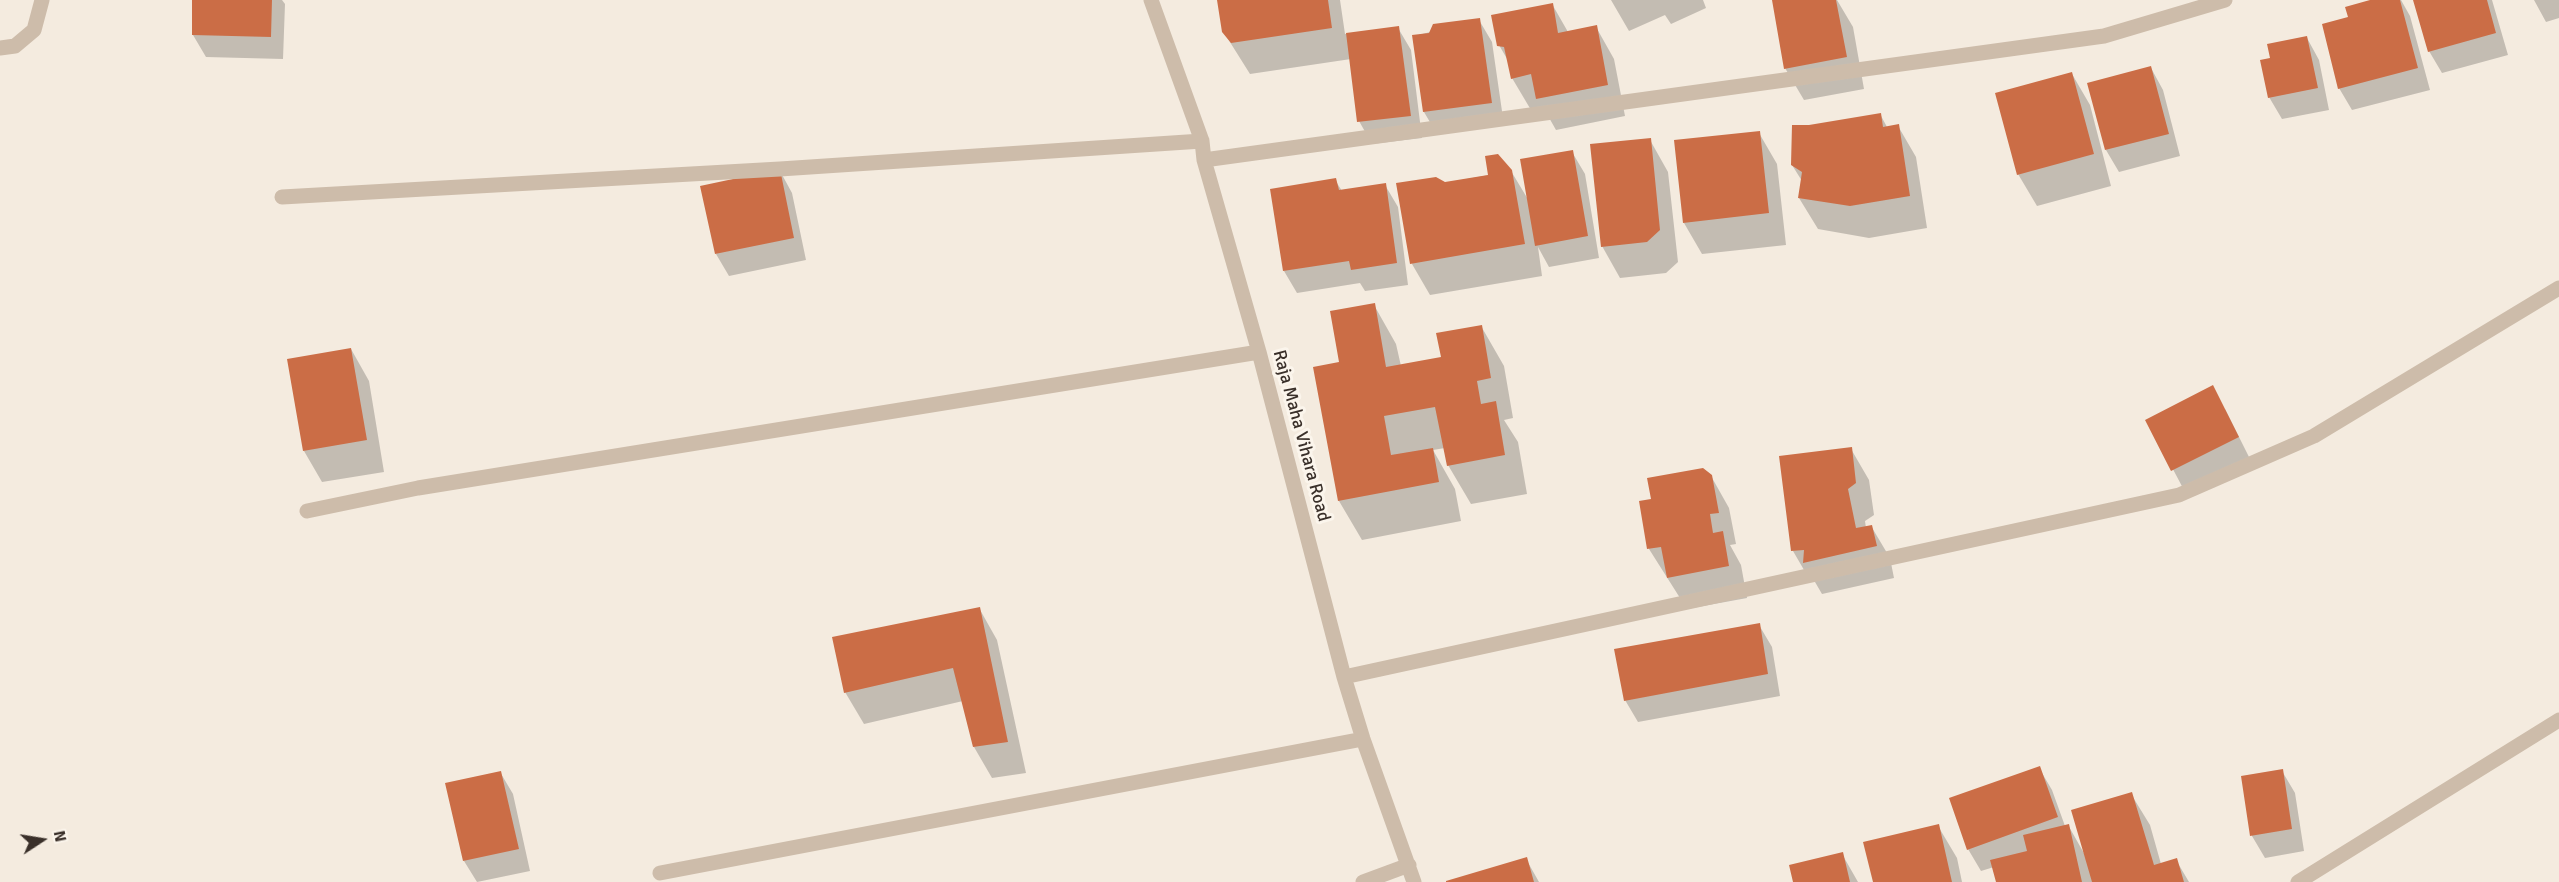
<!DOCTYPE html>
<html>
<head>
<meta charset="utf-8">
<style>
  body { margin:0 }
  #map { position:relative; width:2559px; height:882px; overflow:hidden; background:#f4ebdf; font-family:Signika,sans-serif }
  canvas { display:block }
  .north { position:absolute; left:12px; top:810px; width:60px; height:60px; -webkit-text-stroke:4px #fbf5ec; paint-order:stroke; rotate:78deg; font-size:16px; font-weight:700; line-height:24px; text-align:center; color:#3a302a }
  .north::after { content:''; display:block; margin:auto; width:21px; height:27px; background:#3a302a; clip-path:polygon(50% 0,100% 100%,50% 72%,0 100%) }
</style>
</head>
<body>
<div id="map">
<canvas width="2559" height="882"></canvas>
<div class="north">N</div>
</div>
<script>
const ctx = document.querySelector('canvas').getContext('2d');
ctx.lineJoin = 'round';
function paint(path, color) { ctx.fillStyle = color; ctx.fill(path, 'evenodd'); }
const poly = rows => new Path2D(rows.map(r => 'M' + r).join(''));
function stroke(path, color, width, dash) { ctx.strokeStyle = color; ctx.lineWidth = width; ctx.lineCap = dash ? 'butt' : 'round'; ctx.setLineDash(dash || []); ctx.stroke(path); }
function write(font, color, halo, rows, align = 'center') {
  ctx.font = font + ' Signika,sans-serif'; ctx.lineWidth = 6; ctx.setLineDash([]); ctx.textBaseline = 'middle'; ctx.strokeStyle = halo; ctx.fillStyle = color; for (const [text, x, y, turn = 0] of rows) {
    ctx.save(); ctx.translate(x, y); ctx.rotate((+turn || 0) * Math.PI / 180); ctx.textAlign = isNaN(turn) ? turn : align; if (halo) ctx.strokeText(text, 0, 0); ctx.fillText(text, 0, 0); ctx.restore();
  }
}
const shadow = poly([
  [194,0,282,0,285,4,283,59,206,57,193,35],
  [1218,0,1340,0,1345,34,1398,28,1411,50,1422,138,1372,144,1359,121,1351,59,1250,74,1223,31],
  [1611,0,1703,0,1706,8,1671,24,1665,15,1629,31],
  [1773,0,1837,0,1853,27,1864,89,1804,100,1785,68],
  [2376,0,2401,0,2410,16,2430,90,2352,110,2339,88,2350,18],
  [2415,0,2492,0,2508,55,2442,73,2429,51],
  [2534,0,2559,0,2559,18,2546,22],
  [1552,4,1568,32,1596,27,1614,59,1625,116,1556,130,1543,107,1531,110,1512,78,1510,64,1499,45],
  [1479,20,1492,42,1504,125,1437,134,1424,112,1414,36],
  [2307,38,2319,60,2329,110,2282,119,2269,97,2272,59],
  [2151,68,2163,90,2180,156,2119,172,2106,150],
  [2072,74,2090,105,2111,186,2037,206,2018,174],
  [1880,114,1887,127,1898,126,1916,157,1927,228,1869,238,1818,229,1799,198,1802,181,1792,165,1809,126],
  [1759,133,1777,164,1786,245,1702,254,1684,223],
  [1650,140,1668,172,1678,262,1666,273,1620,278,1602,246],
  [1572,152,1585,174,1599,258,1549,267,1538,247,1542,276,1430,295,1412,264,1445,183,1511,171,1529,201],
  [780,171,792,193,806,260,729,276,716,254],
  [1335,180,1342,191,1385,185,1398,207,1408,285,1365,291,1360,283,1297,293,1284,271],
  [1374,305,1396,344,1401,366,1442,358,1481,326,1504,366,1513,418,1504,420,1518,442,1527,494,1471,504,1448,465,1445,448,1433,450,1455,489,1461,521,1362,540,1339,501,1341,363],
  [351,349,369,381,384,472,322,482,304,451],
  [2225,409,2250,459,2185,492,2147,420],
  [1851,449,1869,480,1874,515,1865,521,1866,528,1871,526,1890,558,1894,578,1822,594,1815,582,1811,582,1793,551],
  [1711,476,1729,508,1736,544,1730,545,1741,565,1747,598,1687,609,1649,549,1641,502,1652,500],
  [979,608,997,640,1026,773,992,778,974,747,963,701,864,724,845,692],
  [1759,625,1772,647,1780,696,1638,722,1625,700],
  [2039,768,2052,790,2065,826,2068,825,2085,855,2131,794,2150,825,2161,864,2176,860,2189,882,1997,882,1994,867,1981,871,1968,849],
  [2282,771,2295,793,2304,851,2265,858,2252,836,2243,778],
  [500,772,513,794,530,871,477,882,464,861],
  [1938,826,1957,858,1962,882,1874,882],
  [1842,854,1858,882,1795,882],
  [1526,859,1539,882,1449,882]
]);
const building = poly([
  [192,0,272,0,271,37,192,35],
  [1217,0,1328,0,1332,28,1231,43,1222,32],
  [1772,0,1836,0,1847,57,1784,69],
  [2370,0,2400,0,2418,68,2338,89,2322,24,2348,17,2345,7],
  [2413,0,2487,0,2496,33,2428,52],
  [1553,3,1558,33,1597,25,1608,85,1536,99,1531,74,1511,79,1504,47,1497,46,1491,15],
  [1480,18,1492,103,1423,112,1412,35,1429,33,1433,24],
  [1399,26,1411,116,1357,122,1346,33],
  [2307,36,2318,88,2268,98,2260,60,2270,58,2267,44],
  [2151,66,2169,134,2105,150,2087,83],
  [2072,72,2094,154,2017,175,1995,93],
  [1881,113,1883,127,1899,124,1910,196,1850,206,1798,198,1802,172,1791,165,1792,125,1809,125],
  [1760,131,1769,213,1683,223,1674,140],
  [1651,138,1660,230,1647,242,1601,247,1590,144],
  [1573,150,1588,236,1535,246,1520,159],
  [1498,154,1512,170,1525,244,1410,264,1396,183,1436,177,1445,182,1488,175,1485,156],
  [780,169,794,238,715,254,700,186],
  [1336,178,1339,190,1386,183,1397,263,1351,270,1349,261,1283,271,1270,189],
  [1375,303,1386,367,1441,357,1436,333,1482,325,1491,378,1477,381,1481,404,1496,401,1505,455,1447,466,1435,407,1384,416,1391,455,1433,448,1439,482,1338,501,1313,367,1339,362,1330,311],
  [351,348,367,440,303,451,287,359],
  [2213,385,2239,437,2171,471,2145,420],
  [1852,447,1856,483,1848,489,1856,528,1872,525,1877,546,1803,563,1804,550,1791,551,1779,456],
  [1703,468,1712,475,1719,513,1710,514,1713,533,1723,531,1729,566,1667,578,1661,547,1647,549,1639,501,1651,499,1647,478],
  [980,607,1008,742,973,747,953,668,844,693,832,637],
  [1760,623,1768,674,1624,701,1614,649],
  [2040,766,2058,817,1967,850,1949,798],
  [2283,769,2292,829,2250,836,2241,776],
  [501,771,519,849,463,861,445,783],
  [2132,792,2154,865,2177,858,2184,882,2092,882,2071,810],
  [1939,824,1952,882,1873,882,1863,842],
  [2069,824,2082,882,1996,882,1990,860,2027,851,2023,835],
  [1843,852,1850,882,1793,882,1789,865],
  [1527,857,1534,882,1446,882,1446,881]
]);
const minor = poly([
  [1151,0,1202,141,1204,160,1259,352,1344,677,1363,739,1414,882],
  [0,48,15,46,34,30,42,0],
  [1204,160,2104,36,2225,0],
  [282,197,780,169,1202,141],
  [307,511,418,488,1259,352],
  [1344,677,2179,495,2314,436,2559,288],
  [660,873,1363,739],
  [1363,882,1409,865],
  [2298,882,2559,720]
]);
const streetNames = [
  ["Raja Maha Vihara Road",1301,436,75]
];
paint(shadow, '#0003');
paint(building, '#cb6d46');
stroke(minor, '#cdbcaa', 15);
write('18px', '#3a302a', '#fbf5ec', streetNames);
</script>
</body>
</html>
